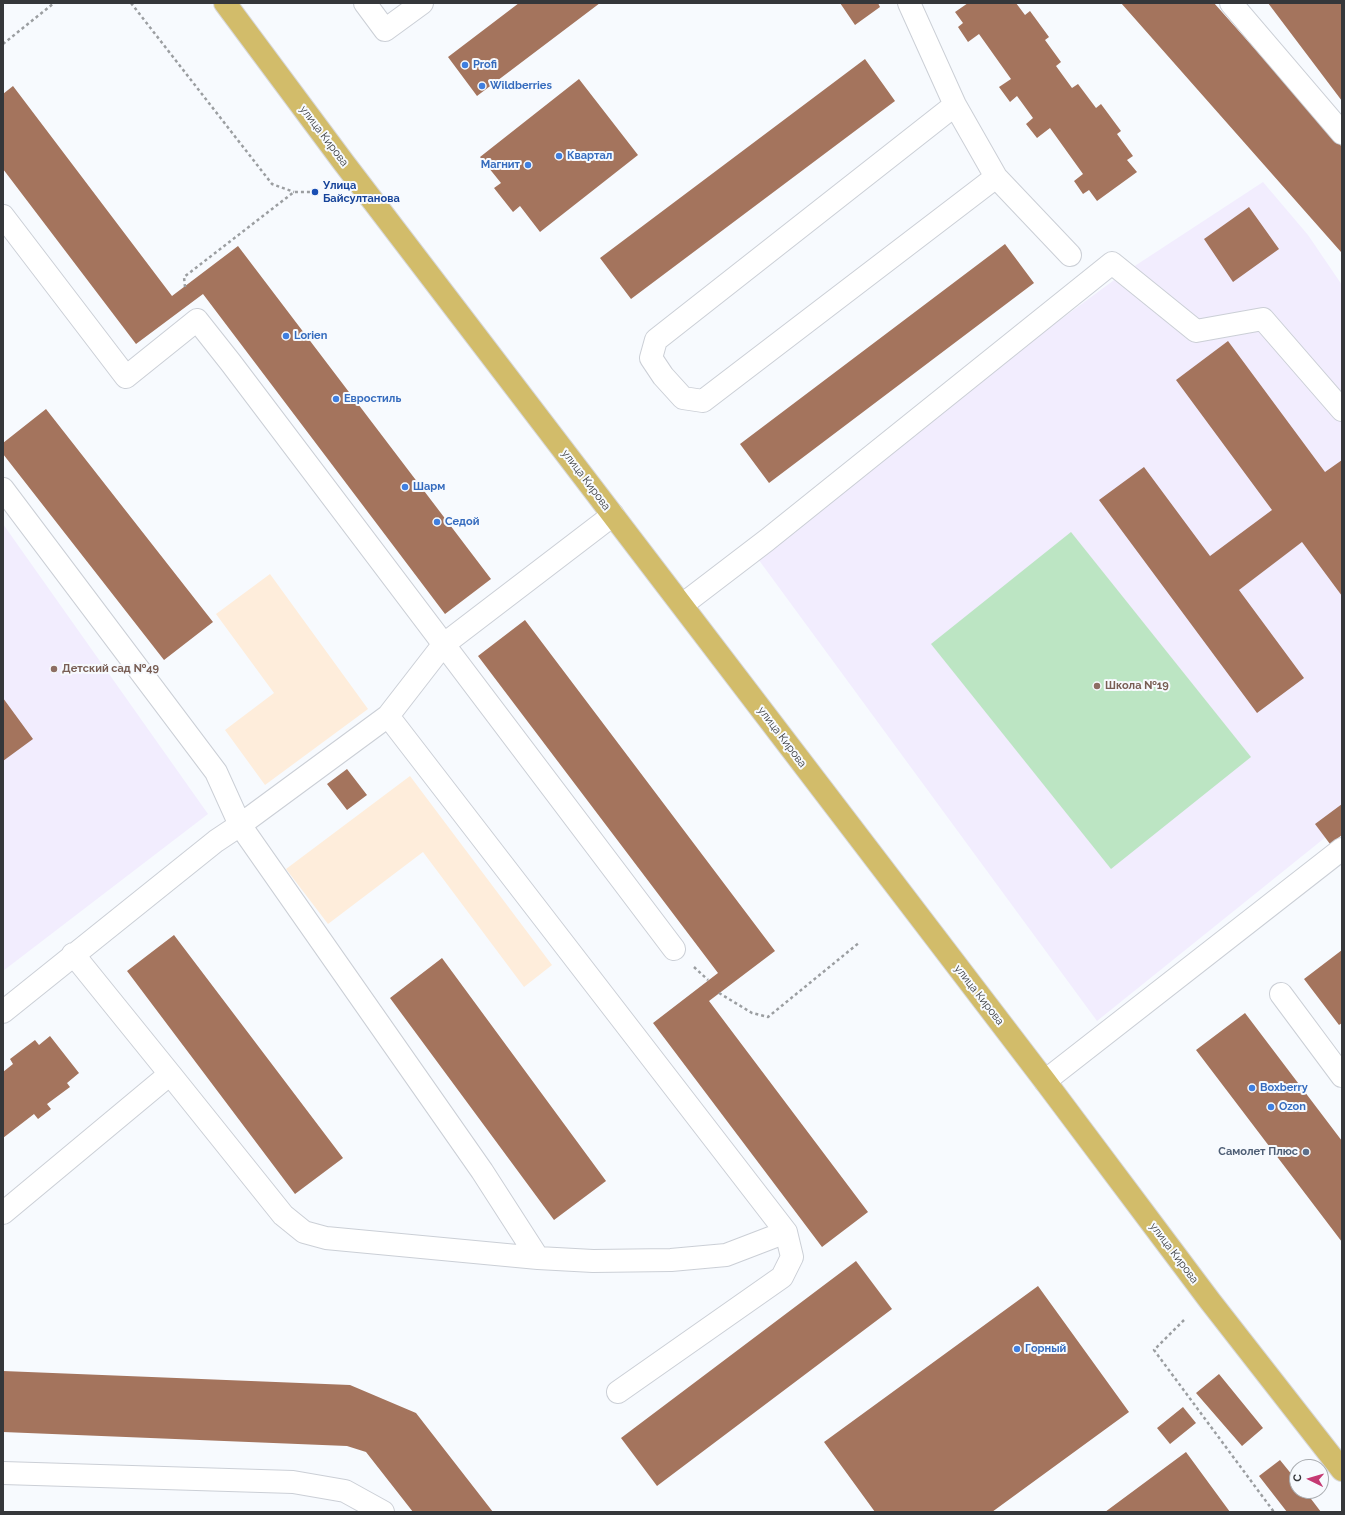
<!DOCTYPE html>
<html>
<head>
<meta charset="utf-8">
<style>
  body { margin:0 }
  #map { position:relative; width:1345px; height:1515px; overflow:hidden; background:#f7fafe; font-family:Raleway,sans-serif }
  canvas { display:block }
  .frame { position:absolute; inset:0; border:4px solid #35373a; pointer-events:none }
  .north { position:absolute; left:1289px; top:1459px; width:40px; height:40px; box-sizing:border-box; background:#f7fafe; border:1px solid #a9acb0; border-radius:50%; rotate:275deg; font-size:11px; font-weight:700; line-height:16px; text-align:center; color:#35373a }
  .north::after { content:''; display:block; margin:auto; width:14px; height:18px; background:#c53a73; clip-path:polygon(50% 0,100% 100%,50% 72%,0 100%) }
</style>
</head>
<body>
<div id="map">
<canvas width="1345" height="1515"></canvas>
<div class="frame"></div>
<div class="north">С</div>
</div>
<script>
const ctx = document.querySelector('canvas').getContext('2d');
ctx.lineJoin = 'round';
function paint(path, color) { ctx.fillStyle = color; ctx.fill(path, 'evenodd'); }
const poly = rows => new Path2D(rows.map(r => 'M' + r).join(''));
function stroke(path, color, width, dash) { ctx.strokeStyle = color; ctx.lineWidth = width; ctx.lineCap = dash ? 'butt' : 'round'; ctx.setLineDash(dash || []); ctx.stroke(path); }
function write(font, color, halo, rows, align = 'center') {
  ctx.font = font + ' Raleway,sans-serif'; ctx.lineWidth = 4; ctx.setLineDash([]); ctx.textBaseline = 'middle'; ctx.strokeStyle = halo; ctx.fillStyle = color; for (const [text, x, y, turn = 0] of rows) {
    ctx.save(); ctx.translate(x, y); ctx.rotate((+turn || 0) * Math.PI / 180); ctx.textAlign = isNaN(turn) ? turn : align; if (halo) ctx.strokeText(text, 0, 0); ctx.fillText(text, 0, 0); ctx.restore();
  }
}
const industrial = poly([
  [270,574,368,709,265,785,225,730,274,693,216,614],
  [410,776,552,965,524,987,423,852,328,924,286,869]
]);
const education = poly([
  [1263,182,1308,235,1342,285,1342,824,1097,1021,750,548,1121,275],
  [3,524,208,814,3,971]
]);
const green = poly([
  [1071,532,1251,757,1111,869,931,644]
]);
const building = poly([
  [519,3,600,3,477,96,448,57],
  [840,3,878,3,880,7,855,25],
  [968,3,1016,3,1025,15,1030,11,1049,37,1045,40,1061,62,1056,66,1072,88,1078,84,1096,108,1101,104,1121,131,1117,134,1133,156,1127,160,1137,172,1097,201,1089,190,1083,194,1074,181,1083,174,1050,128,1037,138,1026,124,1033,118,1017,96,1010,102,999,87,1011,79,979,34,968,42,958,27,963,23,955,12],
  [1121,3,1214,3,1342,147,1341,252],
  [1268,3,1342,3,1342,101],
  [865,59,895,101,631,299,600,258],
  [579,79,638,155,540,232,520,206,513,212,494,188,501,183,480,157],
  [13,86,172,296,238,246,491,579,445,614,203,294,136,344,3,169,3,94],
  [1249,207,1279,249,1233,282,1204,239],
  [1005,244,1034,283,769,483,740,444],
  [1228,341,1325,472,1342,460,1342,596,1302,542,1239,590,1304,678,1257,713,1099,500,1144,467,1210,556,1272,510,1176,380],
  [46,409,213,622,164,660,3,454,3,443],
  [525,620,775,951,709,1001,868,1212,822,1247,653,1023,718,973,478,656],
  [3,698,33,739,3,761],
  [347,769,367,795,347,810,327,784],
  [1342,804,1342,835,1330,844,1315,824],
  [174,935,343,1158,295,1194,127,971],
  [1342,950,1342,1023,1339,1025,1304,979],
  [442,958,606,1181,554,1220,390,998],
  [1245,1013,1342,1141,1342,1242,1196,1050],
  [50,1036,79,1073,67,1083,70,1087,47,1104,51,1109,38,1119,34,1114,3,1138,3,1072,13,1064,10,1059,35,1040,39,1045],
  [856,1261,892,1309,657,1486,621,1438],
  [1038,1286,1129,1412,992,1512,875,1512,824,1442],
  [3,1371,350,1385,416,1413,493,1512,413,1512,366,1452,347,1446,3,1432],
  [1219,1374,1263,1428,1242,1446,1196,1393],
  [1183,1407,1196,1423,1170,1444,1157,1428],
  [1186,1452,1230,1512,1105,1512],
  [1280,1460,1297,1481,1297,1491,1305,1491,1321,1512,1287,1512,1259,1476]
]);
const path = poly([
  [131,3,272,184,294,192],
  [3,44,54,3],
  [185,287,184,277,294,192,315,192],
  [694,967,708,980],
  [719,993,752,1013,768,1017,860,942],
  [1184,1320,1154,1350,1274,1512]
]);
const minor = poly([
  [365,3,385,30,422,3],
  [909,3,955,105,996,177,1070,255],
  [1231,3,1342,133],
  [955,105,656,340,651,358,663,376,683,398,703,401,996,177],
  [3,216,126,377,197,320,231,363,674,949],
  [3,489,216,772,240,825,482,1171,538,1258],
  [682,605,767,540,1112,263,1196,331,1263,319,1342,410],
  [1281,994,1342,1076],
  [3,1012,216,841,240,825,388,716,443,645,613,515],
  [170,1074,283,1215,304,1232,326,1238,538,1258,593,1261,671,1260,726,1255,786,1232,388,716],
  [1045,1081,1342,849],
  [3,1213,170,1074,73,954],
  [618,1392,782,1277,792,1257,786,1232],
  [3,1473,293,1482,345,1491,383,1512]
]);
const major = poly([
  [225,3,344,163,1045,1081,1210,1301,1342,1470]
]);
const markers = [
  [465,65,4,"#3f7fe0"],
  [482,86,4,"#3f7fe0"],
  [559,156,4,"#3f7fe0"],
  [528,165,4,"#3f7fe0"],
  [315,192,4,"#1a4fb4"],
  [286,336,4,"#3f7fe0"],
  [336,399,4,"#3f7fe0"],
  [405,487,4,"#3f7fe0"],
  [437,522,4,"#3f7fe0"],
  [54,669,4,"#8d6e63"],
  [1097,686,4,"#8d6e63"],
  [1252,1088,4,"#3f7fe0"],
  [1271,1107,4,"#3f7fe0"],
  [1306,1152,4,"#5c6f8a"],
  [1017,1349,4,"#3f7fe0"]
];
const shopNames = [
  ["Profi",473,65],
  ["Wildberries",490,86],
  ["Квартал",567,156],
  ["Магнит",520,165,"right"],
  ["Lorien",294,336],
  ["Евростиль",344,399],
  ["Шарм",413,487],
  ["Седой",445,522],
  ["Boxberry",1260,1088],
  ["Ozon",1279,1107],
  ["Горный",1025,1349]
];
const streetNames = [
  ["улица Кирова",324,136,53],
  ["улица Кирова",586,480,53],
  ["улица Кирова",782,737,53],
  ["улица Кирова",979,995,52],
  ["улица Кирова",1174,1253,53]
];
const transitNames = [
  ["Улица",323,186],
  ["Байсултанова",323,199]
];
const educationNames = [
  ["Детский сад №49",62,669],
  ["Школа №19",1105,686]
];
const serviceNames = [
  ["Самолет Плюс",1298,1152]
];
paint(industrial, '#feeddb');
paint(education, '#f2edfe');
paint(green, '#bce5c3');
paint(building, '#a4745d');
stroke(minor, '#cbcfd6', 24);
stroke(major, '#d7d7d8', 24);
stroke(path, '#9b9ea1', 2.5, [3, 3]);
stroke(minor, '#fff', 22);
stroke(major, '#d2bc6a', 22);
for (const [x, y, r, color] of markers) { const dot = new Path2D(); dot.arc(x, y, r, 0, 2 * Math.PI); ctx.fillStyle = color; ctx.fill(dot); stroke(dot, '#f7fafe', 1.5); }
write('bold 11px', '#366cbe', '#f7fafe', shopNames, 'left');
write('11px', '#35373a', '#f7fafe', streetNames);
write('bold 11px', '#164399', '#f7fafe', transitNames, 'left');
write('bold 11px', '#785e54', '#f7fafe', educationNames, 'left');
write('bold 11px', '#4e5e75', '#f7fafe', serviceNames, 'right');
</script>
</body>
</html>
